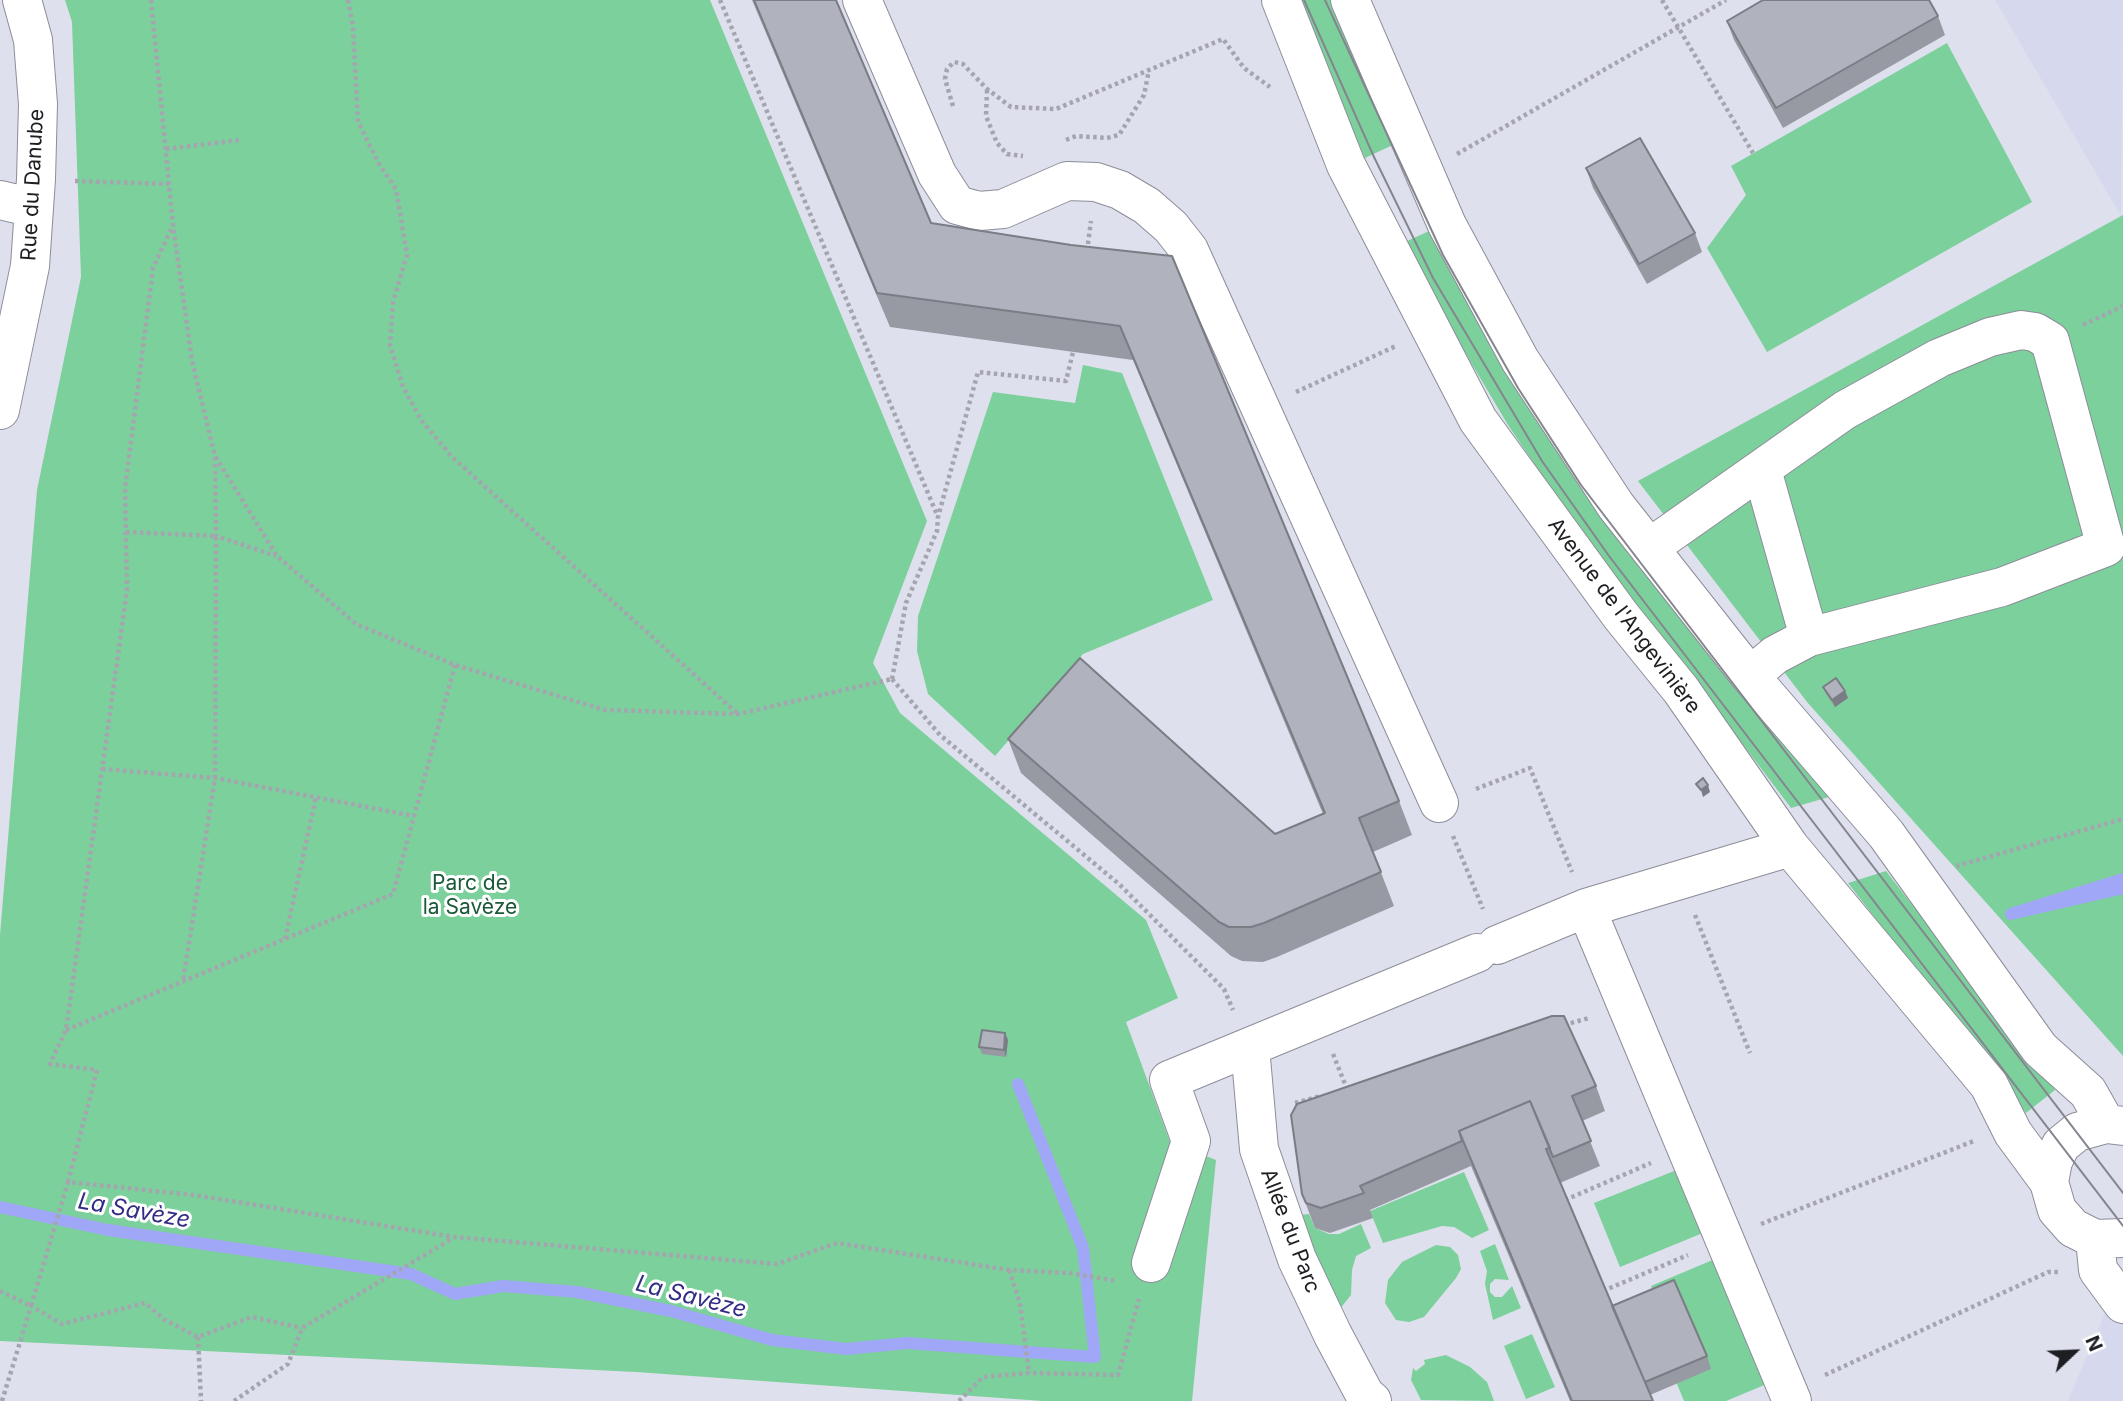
<!DOCTYPE html>
<html>
<head>
<meta charset="utf-8">
<style>
  body { margin:0 }
  #map { position:relative; width:2123px; height:1401px; overflow:hidden; background:#dfe0ed; font-family:Inter,sans-serif }
  canvas { display:block }
  .north { position:absolute; left:2039px; top:1317px; width:70px; height:70px; -webkit-text-stroke:5px #fff; paint-order:stroke; rotate:67deg; font-size:19px; font-weight:700; line-height:28px; text-align:center; color:#1d1e22 }
  .north::after { content:''; display:block; margin:auto; width:24px; height:32px; background:#1d1e22; clip-path:polygon(50% 0,100% 100%,50% 72%,0 100%) }
</style>
</head>
<body>
<div id="map">
<canvas width="2123" height="1401"></canvas>
<div class="north">N</div>
</div>
<script>
const ctx = document.querySelector('canvas').getContext('2d');
ctx.lineJoin = 'round';
function paint(path, color) { ctx.fillStyle = color; ctx.fill(path, 'evenodd'); }
const poly = rows => new Path2D(rows.map(r => 'M' + r).join(''));
function stroke(path, color, width, dash) { ctx.strokeStyle = color; ctx.lineWidth = width; ctx.lineCap = dash ? 'butt' : 'round'; ctx.setLineDash(dash || []); ctx.stroke(path); }
function write(font, color, halo, rows, align = 'center') {
  ctx.font = font + ' Inter,sans-serif'; ctx.lineWidth = 6; ctx.setLineDash([]); ctx.textBaseline = 'middle'; ctx.strokeStyle = halo; ctx.fillStyle = color; for (const [text, x, y, turn = 0] of rows) {
    ctx.save(); ctx.translate(x, y); ctx.rotate((+turn || 0) * Math.PI / 180); ctx.textAlign = isNaN(turn) ? turn : align; if (halo) ctx.strokeText(text, 0, 0); ctx.fillText(text, 0, 0); ctx.restore();
  }
}
const built = poly([
  [1995,0,2123,0,2121,216],
  [2123,1270,2123,1401,2068,1401]
]);
const green = poly([
  [65,0,710,0,927,521,873,663,900,713,1146,920,1178,998,1126,1022,1170,1142,1216,1160,1192,1401,1043,1401,636,1372,0,1341,0,935,37,490,81,277,72,22],
  [1295,0,1335,0,1397,143,1365,158],
  [1947,43,2032,202,1767,352,1707,248,1746,195,1731,166],
  [2123,215,2123,1056,1807,702,1638,481],
  [1438,227,1829,797,1791,808,1569,515,1508,425,1438,307,1405,242],
  [1083,365,1122,373,1213,600,1083,654,995,756,928,694,917,651,918,616,993,392,1075,403],
  [1886,871,2055,1090,2026,1113,1848,883],
  [1684,1167,1710,1230,1620,1267,1594,1203],
  [1464,1172,1489,1230,1472,1238,1454,1227,1442,1226,1383,1243,1370,1211],
  [1309,1214,1315,1228,1329,1234,1339,1234,1361,1224,1371,1248,1356,1256,1352,1270,1351,1295,1339,1310,1292,1216],
  [1495,1244,1509,1280,1495,1279,1490,1284,1490,1292,1495,1297,1502,1297,1512,1286,1521,1308,1493,1320,1485,1284,1487,1271,1480,1251],
  [1436,1245,1450,1247,1458,1255,1461,1269,1456,1278,1424,1317,1409,1322,1396,1320,1385,1303,1388,1280,1402,1262],
  [1722,1256,1774,1381,1726,1401,1684,1401,1677,1384,1658,1302,1651,1286],
  [1532,1334,1555,1387,1526,1399,1504,1346],
  [1446,1355,1470,1367,1487,1382,1494,1401,1421,1400,1411,1380,1413,1368,1416,1371,1425,1364,1424,1360]
]);
const stream = poly([
  [2123,879,2011,914,2123,888],
  [0,1207,108,1230,411,1274,455,1294,503,1286,577,1292,671,1311,772,1340,846,1349,907,1343,1095,1357,1083,1248,1018,1084]
]);
const path = poly([
  [151,0,173,225,192,361,215,456,277,556,356,624,455,665,605,710,738,714,892,679],
  [348,0,353,27,358,122,379,164,396,189,407,255,393,302,390,345,403,387,422,421,452,457,738,714],
  [720,0,938,517],
  [1662,0,1753,153],
  [987,90,986,116,997,143,1007,154,1023,156],
  [953,106,945,79,947,69,954,62,963,64,987,89,1011,107,1056,109,1223,39,1244,68,1270,87],
  [1066,140,1076,136,1107,138,1119,135,1144,95,1149,70],
  [166,149,239,140],
  [1457,154,1726,0],
  [75,181,169,184],
  [1087,251,1091,221],
  [2083,325,2123,306],
  [1296,392,1396,346],
  [215,457,216,536,276,556],
  [126,532,216,536,215,778,183,981],
  [892,679,940,735,1119,884,1224,989,1233,1010],
  [892,679,906,603,937,531,938,517,978,372,1066,381,1073,352],
  [102,769,215,778,414,816],
  [1476,789,1530,768,1572,872],
  [1453,836,1483,909],
  [1956,866,2123,819],
  [1695,915,1750,1053],
  [285,939,316,797],
  [1564,1025,1589,1018],
  [66,1030,393,894,455,665],
  [1333,1054,1347,1089],
  [1295,1103,1321,1096],
  [68,1182,97,1070,50,1064,66,1030,127,590,125,489,153,268,173,225],
  [1565,1200,1651,1163],
  [1761,1224,1974,1141],
  [1009,1270,1020,1303,1029,1373],
  [0,1291,31,1306,68,1182,194,1195,454,1237,777,1264,837,1243,1009,1270,1069,1273,1117,1281],
  [1603,1291,1688,1255],
  [198,1337,201,1401],
  [1825,1375,2048,1272,2059,1272],
  [2,1401,31,1306,62,1324,145,1303,165,1320,198,1337,252,1317,302,1328],
  [234,1401,288,1364,302,1328,453,1238],
  [959,1401,983,1377,1029,1373,1118,1375,1139,1299]
]);
const minor = poly([
  [862,0,937,174,957,205,979,211,1003,209,1067,181,1096,182,1120,190,1147,206,1171,227,1189,250,1439,803],
  [1281,0,1346,165,1478,420,1621,616,1681,690,1790,847,1989,1085,2013,1133,2049,1182],
  [1350,0,1447,225,1520,360,1616,506,1750,676,1886,834,2040,1049,2088,1092,2106,1124],
  [0,200,34,208],
  [0,410,30,266,36,179,38,104,33,40,22,0],
  [1762,470,1809,637],
  [1649,548,1845,410,1939,358,1990,337,2021,330,2035,332,2050,341,2106,547,2002,587,1809,637,1775,655,1750,676],
  [1586,908,1792,1401],
  [1497,945,1586,908,1790,847],
  [1250,1047,1259,1149,1297,1259,1333,1335,1365,1395,1372,1401],
  [2123,1126,2106,1124,2077,1132,2061,1145,2053,1161,2049,1182,2057,1210,2073,1228,2095,1239,2123,1238],
  [2095,1239,2098,1270,2123,1304],
  [1151,1263,1191,1141,1169,1080,1477,953]
]);
const tram = poly([
  [1304,0,1374,157,1433,278,1542,461,1609,556,2123,1226],
  [1325,0,1443,255,1518,388,1581,485,2123,1193]
]);
const wall = poly([
  [752,0,836,0,931,223,1071,245,1172,256,1399,801,1412,835,1373,852,1394,906,1277,957,1263,962,1242,961,1231,956,1021,773,1008,739,1275,834,1323,814,1133,360,890,327],
  [1938,16,1945,35,1783,128,1734,40,1727,21],
  [1586,168,1695,233,1702,252,1647,284,1593,188],
  [1823,687,1845,691,1848,698,1835,707,1826,694],
  [1005,1033,1008,1040,1006,1057,982,1054,979,1047],
  [1596,1086,1605,1111,1582,1121,1600,1166,1560,1183,1612,1306,1707,1356,1711,1369,1650,1395,1653,1401,1570,1401,1471,1166,1370,1210,1373,1218,1330,1233,1315,1228,1302,1194]
]);
const shadedWall = poly([
  [1845,691,1848,698,1835,707,1832,700],
  [1708,785,1710,792,1703,797,1701,790],
  [1005,1033,1008,1040,1006,1057,1004,1050]
]);
const building = poly([
  [754,0,836,0,931,223,1071,245,1172,256,1399,801,1359,818,1381,872,1264,923,1251,927,1229,927,1219,922,1008,739,1080,658,1275,834,1325,813,1120,326,877,293,754,0],
  [1763,0,1929,0,1938,16,1776,108,1727,21,1763,0],
  [1640,138,1695,233,1639,264,1586,168,1640,138],
  [1836,678,1845,691,1832,700,1823,687,1836,678],
  [1703,778,1708,785,1701,790,1696,784,1703,778],
  [1552,1016,1564,1016,1596,1086,1572,1096,1591,1141,1553,1157,1530,1101,1459,1131,1462,1141,1360,1186,1364,1193,1321,1208,1306,1203,1302,1194,1291,1115,1297,1104,1552,1016],
  [982,1030,1005,1033,1004,1050,979,1047,982,1030],
  [1530,1101,1550,1148,1546,1149,1653,1401,1572,1401,1459,1131,1530,1101],
  [1674,1280,1707,1356,1645,1382,1612,1306,1674,1280]
]);
const streetNames = [
  ["Rue du Danube",33,185,-87],
  ["Avenue de l'Angevinière",1624,616,53],
  ["Allée du Parc",1290,1231,69]
];
const parkNames = [
  ["Parc de",470,884],
  ["la Savèze",470,908]
];
const waterNames = [
  ["La Savèze",134,1211,10],
  ["La Savèze",691,1297,14]
];
paint(built, '#d6d8ed');
paint(green, '#7cd09c');
stroke(stream, '#a1a7f7', 12);
stroke(minor, '#8c8d99', 40);
stroke(path, '#a4a5af', 4.5, [3.5, 3.5]);
stroke(minor, '#fff', 38);
stroke(tram, '#84858e', 2);
paint(wall, '#9799a3');
paint(shadedWall, '#7b7d85');
paint(building, '#b0b2be');
stroke(building, '#7b7d85', 2);
write('21px', '#1d1e22', '#fff', streetNames);
write('21px', '#1a5a38', '#fff', parkNames);
write('italic 23px', '#332c86', '#fff', waterNames);
</script>
</body>
</html>
